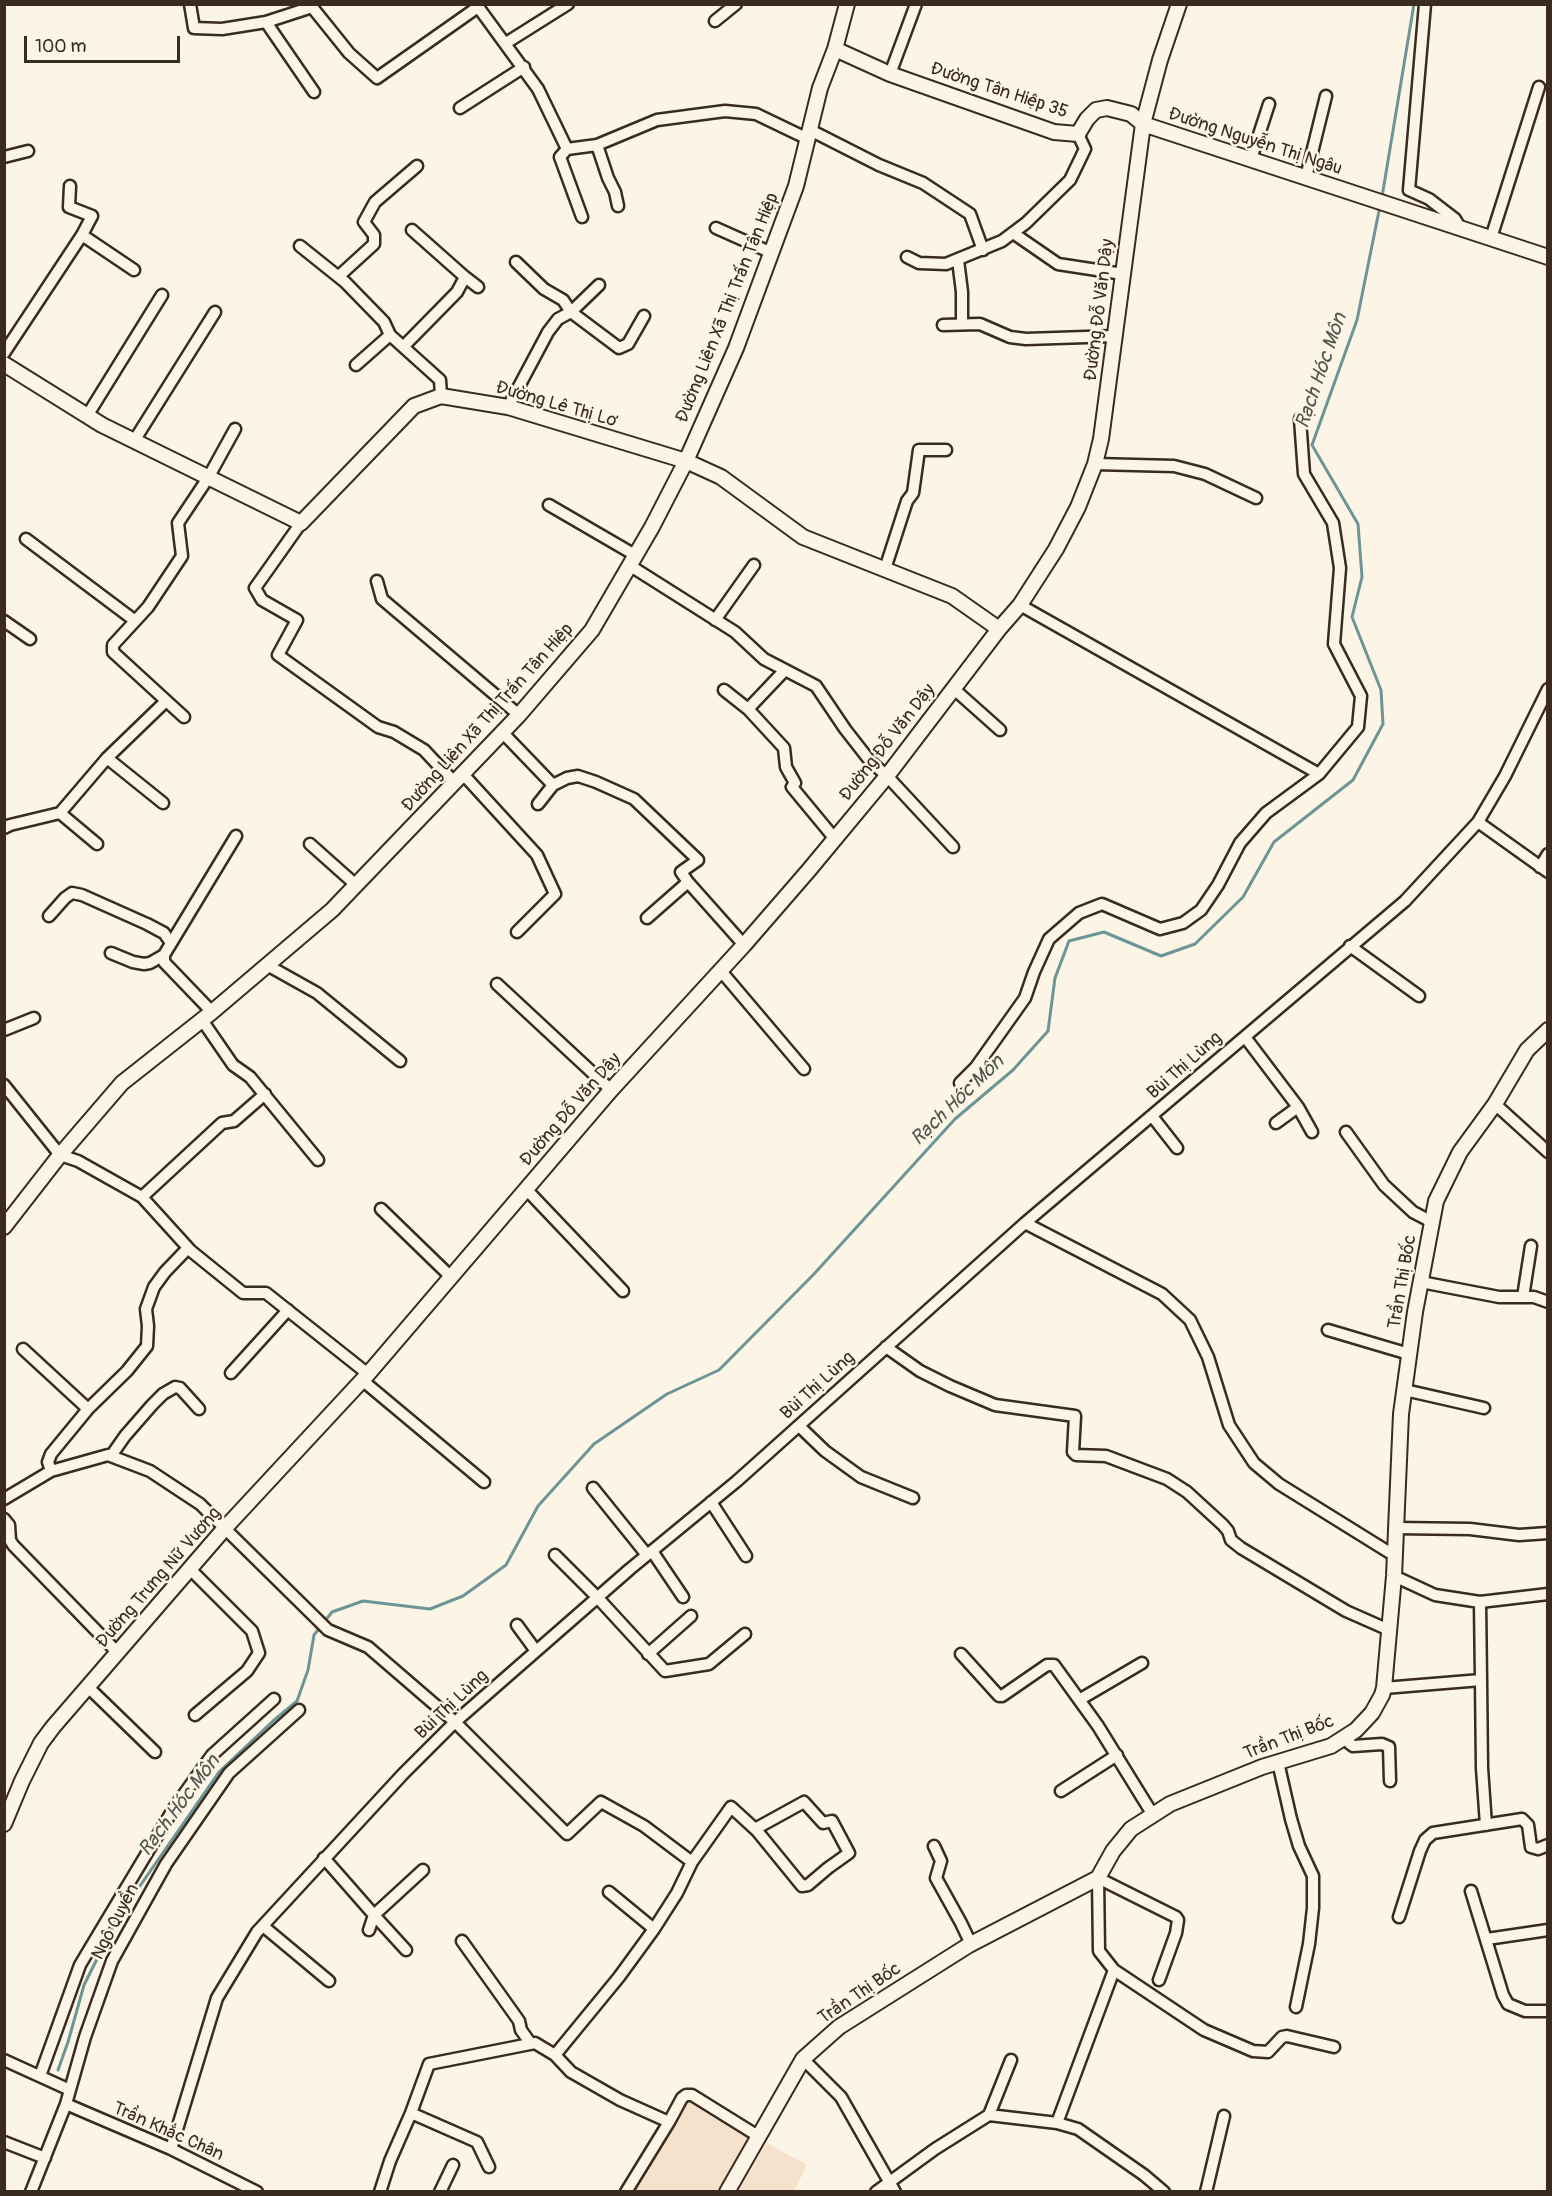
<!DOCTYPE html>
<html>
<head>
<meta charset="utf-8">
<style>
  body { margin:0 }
  #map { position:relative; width:1552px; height:2196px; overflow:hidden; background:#fcf5e5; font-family:Pangolin,sans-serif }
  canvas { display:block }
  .frame { position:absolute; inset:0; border:6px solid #3b2a1e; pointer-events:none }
  .scale { position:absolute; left:24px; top:36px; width:156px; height:27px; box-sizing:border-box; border:3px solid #3b2a1e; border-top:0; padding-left:8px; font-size:18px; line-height:21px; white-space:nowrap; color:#3b2a1e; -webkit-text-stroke:4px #fcf5e5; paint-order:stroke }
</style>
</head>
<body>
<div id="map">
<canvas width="1552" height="2196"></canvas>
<div class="frame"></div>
<div class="scale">100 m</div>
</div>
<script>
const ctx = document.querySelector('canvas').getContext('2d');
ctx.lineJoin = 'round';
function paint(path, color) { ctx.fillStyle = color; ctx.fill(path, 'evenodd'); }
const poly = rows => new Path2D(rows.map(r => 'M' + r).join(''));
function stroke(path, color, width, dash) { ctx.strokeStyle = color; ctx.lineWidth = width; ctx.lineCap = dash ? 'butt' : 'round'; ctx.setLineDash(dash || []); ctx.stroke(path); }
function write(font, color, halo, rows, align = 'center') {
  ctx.font = font + ' Pangolin,sans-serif'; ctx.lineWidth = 5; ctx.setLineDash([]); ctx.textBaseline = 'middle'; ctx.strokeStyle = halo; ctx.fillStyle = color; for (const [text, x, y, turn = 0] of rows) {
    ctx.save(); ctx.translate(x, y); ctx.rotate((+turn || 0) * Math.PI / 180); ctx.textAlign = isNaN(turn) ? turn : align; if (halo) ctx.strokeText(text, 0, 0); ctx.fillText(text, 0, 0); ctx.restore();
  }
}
const built = poly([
  [687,2101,746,2134,750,2139,719,2191,630,2192,682,2103],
  [767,2143,807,2165,794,2191,738,2191]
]);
const stream = poly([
  [1382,197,1414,4],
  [58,2070,68,2042,84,1985,117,1919,219,1772,273,1721,297,1701,308,1670,314,1635,332,1612,363,1601,430,1609,463,1596,506,1565,538,1506,594,1444,667,1394,719,1370,814,1274,955,1119,1013,1070,1048,1031,1055,978,1069,941,1104,932,1161,956,1195,944,1243,897,1274,842,1353,780,1383,724,1381,690,1352,617,1362,577,1358,524,1312,445,1357,320,1380,206]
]);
const street = poly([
  [190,4,194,28,222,29,266,22,312,7,349,53,377,78,478,7],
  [476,4,538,89,567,149,597,145,657,120,725,111,756,114,808,139],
  [1425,4,1409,190,1429,199,1455,219,1461,229],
  [715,21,736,4],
  [266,22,314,92],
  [506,43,568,4],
  [890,74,916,4],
  [460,108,524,67],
  [810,130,879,165,923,183,970,214,983,250],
  [597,145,608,178,615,192,618,206],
  [567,149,560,157,582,217],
  [4,157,28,151],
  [1251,159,1269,104],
  [1306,177,1326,96],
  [716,228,772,253],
  [1013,233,1058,264,1123,274],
  [82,235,134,270],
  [1491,238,1539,87],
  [300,246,345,282,384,322,390,335],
  [907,257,919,263,946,264,1002,241,1026,223,1070,180,1085,149,1078,134],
  [958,260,962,292,962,324],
  [516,262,544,289,563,300,571,312,619,348,628,344,644,316],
  [339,276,374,244,374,235,364,222,375,202,417,166],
  [465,277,478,287],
  [943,325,980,324,1010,337,1026,339,1116,336],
  [404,346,457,292,465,277,412,230],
  [4,353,82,235,92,216,69,207,70,186],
  [356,365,390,335,440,380,441,396],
  [508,407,548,332,558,319,571,312,599,285],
  [87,416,162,295],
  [134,441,215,312],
  [1095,464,1174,466,1205,474,1256,498],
  [549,505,635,555],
  [301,523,255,588,262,600,297,620,278,655,378,727,394,732,424,750,454,782],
  [26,539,134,620],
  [629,565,735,632,764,659,816,686,845,729,870,761,887,776,953,847],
  [885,569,907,501,913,493,919,450,946,450],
  [377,581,382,599,519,715],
  [1020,605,1319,774],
  [715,620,754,565],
  [4,621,30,639],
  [954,689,1000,730],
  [724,690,748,709,784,748,786,767,795,783,792,787,835,839],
  [748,709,785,670],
  [184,717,113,652,113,645,148,607,182,556,178,523,208,478,235,429],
  [502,732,553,785,538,804],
  [462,773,537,855,555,894,517,932],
  [553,785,567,778,578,776,596,782,634,799,698,860,681,872,688,882,744,945],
  [163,803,107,758,166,701],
  [1478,822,1548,872],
  [4,828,10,825,60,813],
  [97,844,60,813,107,758],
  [310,844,356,885],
  [1540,867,1548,854],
  [49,916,65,898,72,893,82,895,147,924,164,933,171,943],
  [647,918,688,882],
  [1350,946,1419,996],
  [111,953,133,962,144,964,150,963,164,955],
  [267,965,317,993,400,1061],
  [721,971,804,1069],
  [497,984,611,1090],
  [212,1012,164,962,164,955,236,836],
  [202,1020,233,1065,250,1077,318,1160],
  [4,1030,34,1018],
  [1245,1037,1298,1107,1312,1132],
  [960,1083,976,1067,1025,998,1034,972,1049,939,1079,913,1102,904,1160,929,1183,923,1201,910,1218,885,1240,843,1266,813,1319,774,1358,727,1361,696,1334,644,1340,568,1333,523,1304,474,1300,419],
  [4,1085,60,1155,78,1161,142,1197,191,1251,243,1293,266,1293,368,1374],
  [1495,1104,1548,1152],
  [1152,1116,1177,1148],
  [1276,1123,1298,1107],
  [1346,1132,1384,1185,1413,1212,1432,1222],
  [526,1189,623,1291],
  [142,1197,222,1123,234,1121,265,1094],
  [381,1209,450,1276],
  [1025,1223,1162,1294,1190,1320,1208,1357,1229,1425,1254,1463,1279,1484,1395,1556],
  [1421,1282,1499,1297,1534,1297,1548,1302],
  [1523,1297,1531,1246],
  [1328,1330,1409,1354],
  [886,1347,920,1371,950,1386,995,1405,1075,1416,1073,1452,1076,1455,1106,1456,1167,1479,1187,1492,1223,1525,1228,1531,1231,1540,1241,1548,1346,1611,1389,1630],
  [23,1349,88,1409],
  [231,1373,288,1310],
  [362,1380,484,1482],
  [1405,1390,1484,1408],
  [799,1426,825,1451,861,1477,913,1498],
  [111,1456,125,1436,152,1405,163,1394,175,1387,180,1388,199,1409],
  [51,1471,48,1462,51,1454,88,1409,127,1371,147,1346,148,1326,146,1309,154,1287,165,1272,188,1248],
  [593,1488,647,1555],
  [4,1499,51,1471,108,1455,150,1471,200,1504,328,1630,368,1647,455,1722,567,1834,601,1802,644,1826,692,1862,677,1893,654,1929,619,1977,555,2055,571,2072,620,2100,669,2122,682,2098,686,2095,692,2095,758,2136],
  [711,1502,746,1556],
  [4,1519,9,1525,10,1540,13,1545,118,1653],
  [1395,1528,1470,1529,1519,1535,1548,1533],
  [652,1551,683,1597],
  [555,1555,597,1597,665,1671,709,1664,745,1634],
  [190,1569,252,1631,259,1653,247,1671,195,1715],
  [1394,1576,1435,1595,1480,1602,1548,1594],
  [1480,1602,1481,1680],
  [517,1625,536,1651],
  [648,1654,691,1616],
  [961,1654,999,1696,1002,1696,1047,1665,1054,1665,1098,1726,1153,1815],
  [88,1687,155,1752],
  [1384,1688,1481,1680,1482,1768,1486,1825],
  [1079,1700,1142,1663],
  [1347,1736,1349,1743,1353,1746,1382,1744,1389,1747,1390,1781],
  [1278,1762,1291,1819,1299,1846,1313,1876,1313,1908,1309,1944,1296,2007],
  [1061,1791,1117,1755],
  [934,1846,941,1861,936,1878,961,1923,971,1944],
  [324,1858,374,1915,369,1930],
  [692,1862,731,1807,755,1829,758,1832,802,1886,808,1885,828,1868,849,1853,832,1821,823,1823,804,1802,755,1829],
  [1471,1891,1503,1995,1508,2004,1525,2011,1548,2011],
  [609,1892,654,1929],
  [1399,1917,1420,1851,1425,1840,1433,1833,1522,1819,1528,1825,1531,1847,1538,1849,1548,1845],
  [263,1926,329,1981],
  [1487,1939,1548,1930],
  [462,1941,519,2021,521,2030,531,2044],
  [406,1950,374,1915,423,1870],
  [1159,1980,1176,1933,1178,1920,1176,1917,1098,1878,1099,1951,1114,1970,1204,2030,1253,2051,1268,2052,1282,2037,1287,2036,1334,2047],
  [803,2059,841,2097,895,2192],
  [4,2060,70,2090],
  [40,2076,80,1965,174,1808,212,1755,274,1699],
  [66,2104,171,2149,257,2192],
  [411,2113,477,2142,489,2167],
  [989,2115,1011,2060],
  [1057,2123,1114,1970],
  [4,2142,45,2158],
  [171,2149,217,1998,257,1932,403,1774,455,1722,630,1569,737,1481,1025,1223,1405,901,1478,822,1505,776,1548,689],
  [31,2192,66,2104,85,2037,112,1961,166,1864,229,1773,299,1710],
  [380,2192,390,2161,411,2113,429,2064,535,2043,555,2055],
  [440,2192,453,2165],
  [626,2192,669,2122],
  [876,2192,935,2149,989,2115,1057,2123,1078,2129,1144,2175,1164,2192],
  [1206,2192,1224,2116]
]);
const secondary = poly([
  [835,49,890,74,1054,132,1078,134,1087,119,1096,110,1107,108,1131,114,1143,124,1548,257],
  [4,364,102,425,301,523,414,406,441,396,508,407,686,461,721,477,803,537,952,596,999,629],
  [4,1227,60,1155,122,1083,212,1012,332,910,519,715,592,630,652,527,686,461,736,348,796,186,820,88,835,49,847,4],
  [4,1824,22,1781,41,1743,53,1727,225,1528,368,1374,611,1090,744,945,809,870,887,776,999,629,1020,605,1056,549,1078,507,1095,464,1101,439,1143,124,1160,60,1179,4],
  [727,2192,803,2059,839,2027,969,1945,1098,1878,1113,1851,1131,1829,1170,1804,1262,1767,1331,1746,1356,1730,1372,1713,1382,1695,1384,1688,1394,1576,1401,1414,1415,1312,1436,1201,1460,1152,1495,1104,1527,1050,1548,1030]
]);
const streetNames = [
  ["Đường Tân Hiệp 35",999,91,18],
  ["Đường Nguyễn Thị Ngâu",1255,142,18],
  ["Đường Liên Xã Thị Trấn Tân Hiệp",728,308,-68],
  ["Đường Đỗ Văn Dậy",1100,310,-83],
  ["Đường Lê Thị Lơ",556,405,16],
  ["Đường Liên Xã Thị Trấn Tân Hiệp",488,718,-48],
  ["Đường Đỗ Văn Dậy",888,743,-52],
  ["Bùi Thị Lùng",1185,1066,-41],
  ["Đường Đỗ Văn Dậy",571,1110,-49],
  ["Trần Thị Bốc",1403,1282,-80],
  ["Bùi Thị Lùng",818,1386,-42],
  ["Đường Trưng Nữ Vương",159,1578,-49],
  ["Bùi Thị Lùng",452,1705,-43],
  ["Trần Thị Bốc",1289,1738,-21],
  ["Ngô Quyền",116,1922,-63],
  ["Trần Thị Bốc",860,1994,-34],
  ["Trần Khắc Chân",168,2132,24]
];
const waterNames = [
  ["Rạch Hóc Môn",1322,371,-71],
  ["Rạch Hóc Môn",958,1101,-44],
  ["Rạch Hóc Môn",180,1806,-53]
];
paint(built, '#f4e2cc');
stroke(stream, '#6c9597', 3);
stroke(street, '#3b2a1e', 15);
stroke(secondary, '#3b2a1e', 18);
stroke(street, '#fcf5e5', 10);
stroke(secondary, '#fcf5e5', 14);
write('18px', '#3b2a1e', '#fcf5e5', streetNames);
write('italic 20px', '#505750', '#fcf5e5', waterNames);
</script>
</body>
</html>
